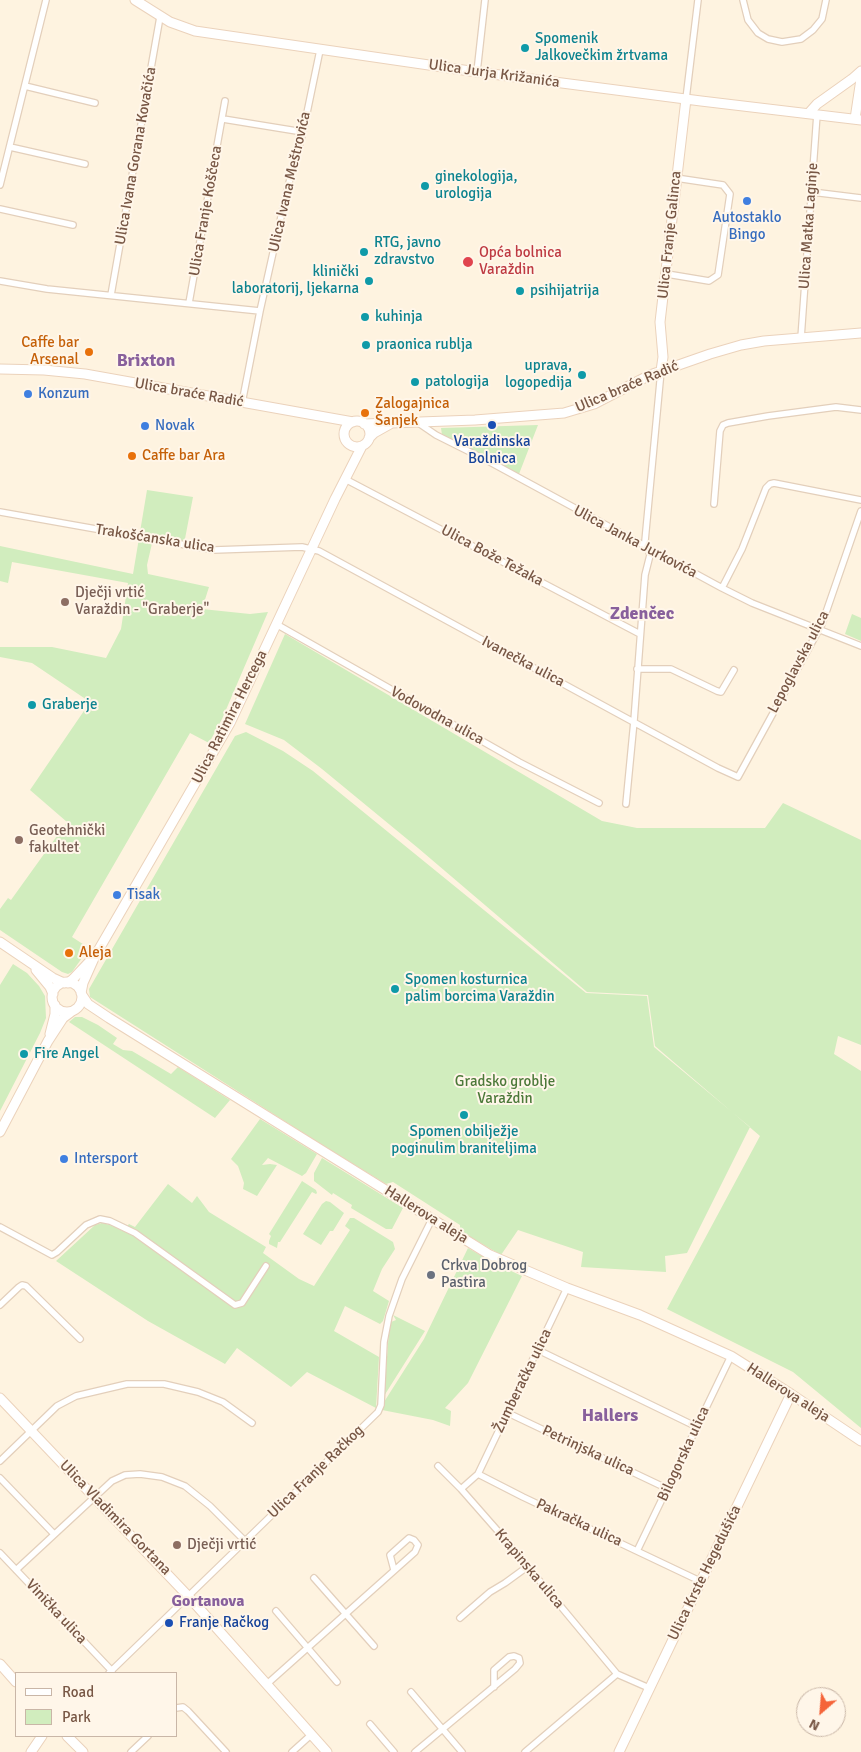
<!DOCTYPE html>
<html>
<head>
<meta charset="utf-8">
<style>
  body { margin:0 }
  #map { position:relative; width:861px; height:1752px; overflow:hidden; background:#fef3e0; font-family:Signika,sans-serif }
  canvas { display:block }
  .legend { position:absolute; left:15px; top:1672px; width:162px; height:65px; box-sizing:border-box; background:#fff6e9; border:1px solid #c9b6a7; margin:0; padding:6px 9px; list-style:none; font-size:15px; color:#785745 }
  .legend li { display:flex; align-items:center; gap:10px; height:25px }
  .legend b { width:25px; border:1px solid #c9b6a7 }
  .north { position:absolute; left:796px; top:1687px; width:50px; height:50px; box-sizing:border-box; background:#fff6e9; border:1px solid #c9b6a7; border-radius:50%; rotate:207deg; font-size:14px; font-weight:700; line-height:20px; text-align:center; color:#785745 }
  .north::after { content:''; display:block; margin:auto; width:18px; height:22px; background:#f56439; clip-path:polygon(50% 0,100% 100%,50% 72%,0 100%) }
</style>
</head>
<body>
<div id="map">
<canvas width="861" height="1752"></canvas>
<ul class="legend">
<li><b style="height:6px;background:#fff"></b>Road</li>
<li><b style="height:14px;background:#d1edbe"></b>Park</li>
</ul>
<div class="north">N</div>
</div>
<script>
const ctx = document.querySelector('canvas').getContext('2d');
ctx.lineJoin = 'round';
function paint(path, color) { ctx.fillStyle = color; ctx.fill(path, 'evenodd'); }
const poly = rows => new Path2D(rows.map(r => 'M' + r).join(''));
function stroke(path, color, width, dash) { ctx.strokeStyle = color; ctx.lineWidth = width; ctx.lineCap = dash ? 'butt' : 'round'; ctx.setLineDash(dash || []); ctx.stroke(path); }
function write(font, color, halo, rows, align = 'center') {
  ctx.font = font + ' Signika,sans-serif'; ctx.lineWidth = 4; ctx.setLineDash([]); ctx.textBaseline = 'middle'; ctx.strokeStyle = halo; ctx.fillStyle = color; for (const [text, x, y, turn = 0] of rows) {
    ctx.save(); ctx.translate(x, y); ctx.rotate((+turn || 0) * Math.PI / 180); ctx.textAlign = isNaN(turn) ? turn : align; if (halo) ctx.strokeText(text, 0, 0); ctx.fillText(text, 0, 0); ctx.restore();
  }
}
const green = poly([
  [538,425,519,474,442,435,441,428],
  [147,490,193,497,184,544,153,539,147,565,148,574,209,587,202,609,250,614,268,612,222,719,209,743,190,733,72,937,89,948,72,972,68,974,62,972,0,930,0,909,8,898,11,900,67,822,30,790,90,702,32,663,0,657,0,647,52,647,106,658,121,629,128,583,12,562,8,583,0,581,0,546,133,574],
  [852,614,861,618,861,641,845,634],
  [285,634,602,821,637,828,765,828,783,803,861,840,861,1045,838,1036,834,1054,861,1071,861,1428,793,1372,667,1309,760,1136,655,1046,648,995,587,992,418,848,322,769,284,740,245,724],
  [246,732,283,751,313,771,586,993,647,996,654,1047,750,1127,687,1253,665,1256,666,1272,581,1267,583,1252,518,1230,501,1255,460,1231,460,1225,393,1182,386,1184,322,1145,90,997,89,989,235,736],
  [13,964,27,973,39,986,45,996,46,1018,40,1033,0,1111,0,985],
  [75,1017,82,1017,98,1025,117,1038,113,1044,123,1050,132,1051,171,1074,178,1067,230,1100,215,1118,69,1022],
  [260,1119,317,1154,306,1173,302,1176,268,1158,262,1165,270,1164,277,1165,257,1196,243,1189,244,1183,238,1166,231,1159],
  [322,1158,403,1208,392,1229,386,1229,351,1208,352,1205,333,1193,332,1195,314,1181,314,1173],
  [302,1181,316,1190,317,1193,316,1194,312,1192,280,1242,278,1242,277,1248,269,1244,269,1241,271,1236,269,1234],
  [168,1184,192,1203,197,1196,209,1212,266,1247,263,1253,299,1279,314,1286,350,1230,345,1226,350,1218,354,1218,393,1242,395,1249,382,1269,373,1291,389,1301,383,1321,380,1324,345,1306,334,1331,379,1357,376,1408,307,1372,291,1387,237,1348,225,1364,148,1321,56,1261,95,1225,102,1223,110,1225,123,1231,129,1224,135,1227],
  [326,1201,330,1202,344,1213,333,1231,330,1231,321,1245,303,1234,322,1204],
  [468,1248,496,1264,522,1276,468,1383,445,1408,451,1411,450,1426,433,1420,382,1410,384,1402,424,1339],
  [393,1315,425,1331,384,1396,389,1331,391,1322,396,1320]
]);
const street = poly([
  [743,0,748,20,758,33,768,39,782,42,801,39,813,30,822,19,826,0],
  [477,72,485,0],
  [25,86,95,103],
  [686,99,698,0],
  [223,119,303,132],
  [10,147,85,164],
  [0,185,46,0],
  [812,192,861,198],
  [0,209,73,225],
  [667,274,709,281,718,275,730,194,723,185,676,178],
  [0,281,47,289,260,311],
  [111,295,160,17],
  [189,303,225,101],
  [801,338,817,114],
  [242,403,260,311,287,190,303,132,320,50],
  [417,422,436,435,490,462,722,588,752,603,861,646],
  [345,479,640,634],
  [714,504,720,431,723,425,728,423,768,416,836,407,861,410],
  [0,512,214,550,302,547,319,551,718,768,738,777,822,624,861,511],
  [722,588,742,549,766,488,770,484,774,483,861,500],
  [276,624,519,762,599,803],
  [637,669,671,669,717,691,721,692,734,670],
  [626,804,634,721,645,575,650,555,645,541,661,371],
  [0,1227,52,1255,57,1252,86,1225,100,1219,110,1221,135,1233,235,1305,242,1303,266,1266],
  [0,1305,19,1287,22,1285,26,1286,80,1339],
  [538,1350,697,1427],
  [508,1413,668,1489],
  [0,1461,57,1406,76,1396,127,1384,164,1384,198,1392,223,1402,252,1423],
  [438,1466,461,1489,504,1538,617,1674],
  [478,1474,567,1288],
  [0,1478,54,1534],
  [461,1489,478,1474,523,1497,700,1581],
  [637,1551,731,1356],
  [0,1553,112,1671],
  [16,1570,112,1481,125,1475,140,1474,162,1477,185,1486,210,1506,245,1541],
  [314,1578,374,1646],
  [276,1611,337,1682],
  [460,1618,490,1592,505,1583,527,1567],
  [109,1673,378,1412,381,1405,384,1342,389,1316,402,1279,432,1219],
  [267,1684,415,1552,418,1545,414,1540,409,1538,390,1555,394,1570],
  [411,1692,462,1752],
  [176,1708,183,1707,188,1711,226,1752],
  [370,1724,394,1752],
  [131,1752,148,1736],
  [292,1752,312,1734],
  [415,1752,515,1669,520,1663,519,1658,514,1656,509,1657,494,1670,494,1687],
  [525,1752,617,1674,649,1688]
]);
const secondary = poly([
  [135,0,170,22,195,31,477,72,701,101,861,120],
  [809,113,817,104,852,79,861,71],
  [855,119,861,79],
  [0,369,44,370,85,374,353,422],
  [661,371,663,357,660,322,686,99],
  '344 434a13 13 0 1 1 26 0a13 13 0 1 1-26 0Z',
  [364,424,475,420,564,413,594,404,650,375,710,354,741,345,764,341,861,333],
  [369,438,374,433,390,424],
  [0,942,53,978,64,983],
  [36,970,50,987,53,994],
  '52 997a15 15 0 1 1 30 0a15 15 0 1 1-30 0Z',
  [68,983,73,979,90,961],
  [81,993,83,983,95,956,230,723,335,499,362,446],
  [82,995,88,1004,109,1018,490,1255,567,1288,640,1315,731,1356,791,1394,861,1441],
  [50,1034,55,1014,55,1005],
  [0,1132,48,1041,63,1018,71,1012],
  [0,1398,189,1597,327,1752],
  [0,1664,16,1682],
  [67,1736,83,1752],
  [31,1752,42,1736],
  [619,1752,791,1394]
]);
const markers = [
  [525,48,5,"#0f9aa8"],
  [425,186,5,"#0f9aa8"],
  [747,201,5,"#3f7fe0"],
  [364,252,5,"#0f9aa8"],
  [468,262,6,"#e0444e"],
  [369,281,5,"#0f9aa8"],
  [520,291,5,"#0f9aa8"],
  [365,317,5,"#0f9aa8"],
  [366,345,5,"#0f9aa8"],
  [89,352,5,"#e8710a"],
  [582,375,5,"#0f9aa8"],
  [415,382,5,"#0f9aa8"],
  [28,394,5,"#3f7fe0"],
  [365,413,5,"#e8710a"],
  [492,425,5,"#1a4fb4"],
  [145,426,5,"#3f7fe0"],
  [132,456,5,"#e8710a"],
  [65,602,5,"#8d6e63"],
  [32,705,5,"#0f9aa8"],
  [19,840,5,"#8d6e63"],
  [117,895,5,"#3f7fe0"],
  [69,953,5,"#e8710a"],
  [395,989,5,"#0f9aa8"],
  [24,1054,5,"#0f9aa8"],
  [464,1115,5,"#0f9aa8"],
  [64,1159,5,"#3f7fe0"],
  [431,1275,5,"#6b7280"],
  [177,1545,5,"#8d6e63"],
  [169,1623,5,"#1a4fb4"]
];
const cultureNames = [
  ["Spomenik",535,39],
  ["Jalkovečkim žrtvama",535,56],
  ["ginekologija,",435,177],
  ["urologija",435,194],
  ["RTG, javno",374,243],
  ["zdravstvo",374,260],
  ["klinički",359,272,"right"],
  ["laboratorij, ljekarna",359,289,"right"],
  ["psihijatrija",530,291],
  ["kuhinja",375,317],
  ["praonica rublja",376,345],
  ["uprava,",572,366,"right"],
  ["logopedija",572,383,"right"],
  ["patologija",425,382],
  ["Graberje",42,705],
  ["Spomen kosturnica",405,980],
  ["palim borcima Varaždin",405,997],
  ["Fire Angel",34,1054],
  ["Spomen obilježje",464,1132,"center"],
  ["poginulim braniteljima",464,1149,"center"]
];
const streetNames = [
  ["Ulica Jurja Križanića",494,74,8],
  ["Ulica Ivana Gorana Kovačića",136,156,-80],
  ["Ulica Ivana Meštrovića",290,182,-77],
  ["Ulica Franje Koščeca",206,211,-80],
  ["Ulica Matka Laginje",809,226,-86],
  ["Ulica Franje Galinca",670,235,-84],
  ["Ulica braće Radić",627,387,-23],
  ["Ulica braće Radić",189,393,10],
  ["Trakošćanska ulica",155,539,9],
  ["Ulica Janka Jurkovića",635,542,28],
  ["Ulica Bože Težaka",492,556,28],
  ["Ivanečka ulica",523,662,28],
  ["Lepoglavska ulica",799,662,-62],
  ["Vodovodna ulica",437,716,29],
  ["Ulica Ratimira Hercega",230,717,-63],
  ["Hallerova aleja",426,1215,32],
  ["Žumberačka ulica",523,1381,-64],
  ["Hallerova aleja",788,1393,33],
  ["Petrinjska ulica",588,1451,25],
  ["Bilogorska ulica",684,1454,-65],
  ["Ulica Franje Račkog",316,1472,-44],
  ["Ulica Vladimira Gortana",115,1518,46],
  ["Pakračka ulica",579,1523,25],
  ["Krapinska ulica",529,1569,50],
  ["Ulica Krste Hegedušića",705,1573,-64],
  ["Vinička ulica",56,1612,47]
];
const shopNames = [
  ["Autostaklo",747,218,"center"],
  ["Bingo",747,235,"center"],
  ["Konzum",38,394],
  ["Novak",155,426],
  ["Tisak",127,895],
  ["Intersport",74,1159]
];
const healthNames = [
  ["Opća bolnica",479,253],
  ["Varaždin",479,270]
];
const foodNames = [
  ["Caffe bar",79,343,"right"],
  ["Arsenal",79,360,"right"],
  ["Zalogajnica",375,404],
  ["Šanjek",375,421],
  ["Caffe bar Ara",142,456],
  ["Aleja",79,953]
];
const transitNames = [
  ["Varaždinska",492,442],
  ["Bolnica",492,459],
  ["Franje Račkog",179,1623,"left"]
];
const educationNames = [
  ["Dječji vrtić",75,593],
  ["Varaždin - \"Graberje\"",75,610],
  ["Geotehnički",29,831],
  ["fakultet",29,848],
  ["Dječji vrtić",187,1545]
];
const parkNames = [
  ["Gradsko groblje",505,1082],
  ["Varaždin",505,1099]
];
const worshipNames = [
  ["Crkva Dobrog",441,1266],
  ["Pastira",441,1283]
];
const neighbourhoodNames = [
  ["Gortanova",208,1602]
];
const quarterNames = [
  ["Brixton",146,361],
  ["Zdenčec",642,614],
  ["Hallers",610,1416]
];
paint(green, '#d1edbe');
stroke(street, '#e3cfbb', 8);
stroke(secondary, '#ebd2bb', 11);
stroke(street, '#fff', 5.5);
stroke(secondary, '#fff', 9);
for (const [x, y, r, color] of markers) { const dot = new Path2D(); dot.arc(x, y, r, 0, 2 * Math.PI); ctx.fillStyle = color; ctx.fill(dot); stroke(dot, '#fff6e9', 2); }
write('15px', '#0d838f', '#fff6e9', cultureNames, 'left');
write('15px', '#785745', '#fff6e9', streetNames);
write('15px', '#366cbe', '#fff6e9', shopNames, 'left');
write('15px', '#be3a42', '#fff6e9', healthNames, 'left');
write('15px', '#c56008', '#fff6e9', foodNames, 'left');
write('15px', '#164399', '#fff6e9', transitNames);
write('15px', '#785e54', '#fff6e9', educationNames, 'left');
write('15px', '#4c7939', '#fff6e9', parkNames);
write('15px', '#5b616d', '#fff6e9', worshipNames, 'left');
write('bold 16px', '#88609c', '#fff6e9', neighbourhoodNames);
write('bold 18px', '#88609c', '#fff6e9', quarterNames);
</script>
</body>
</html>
